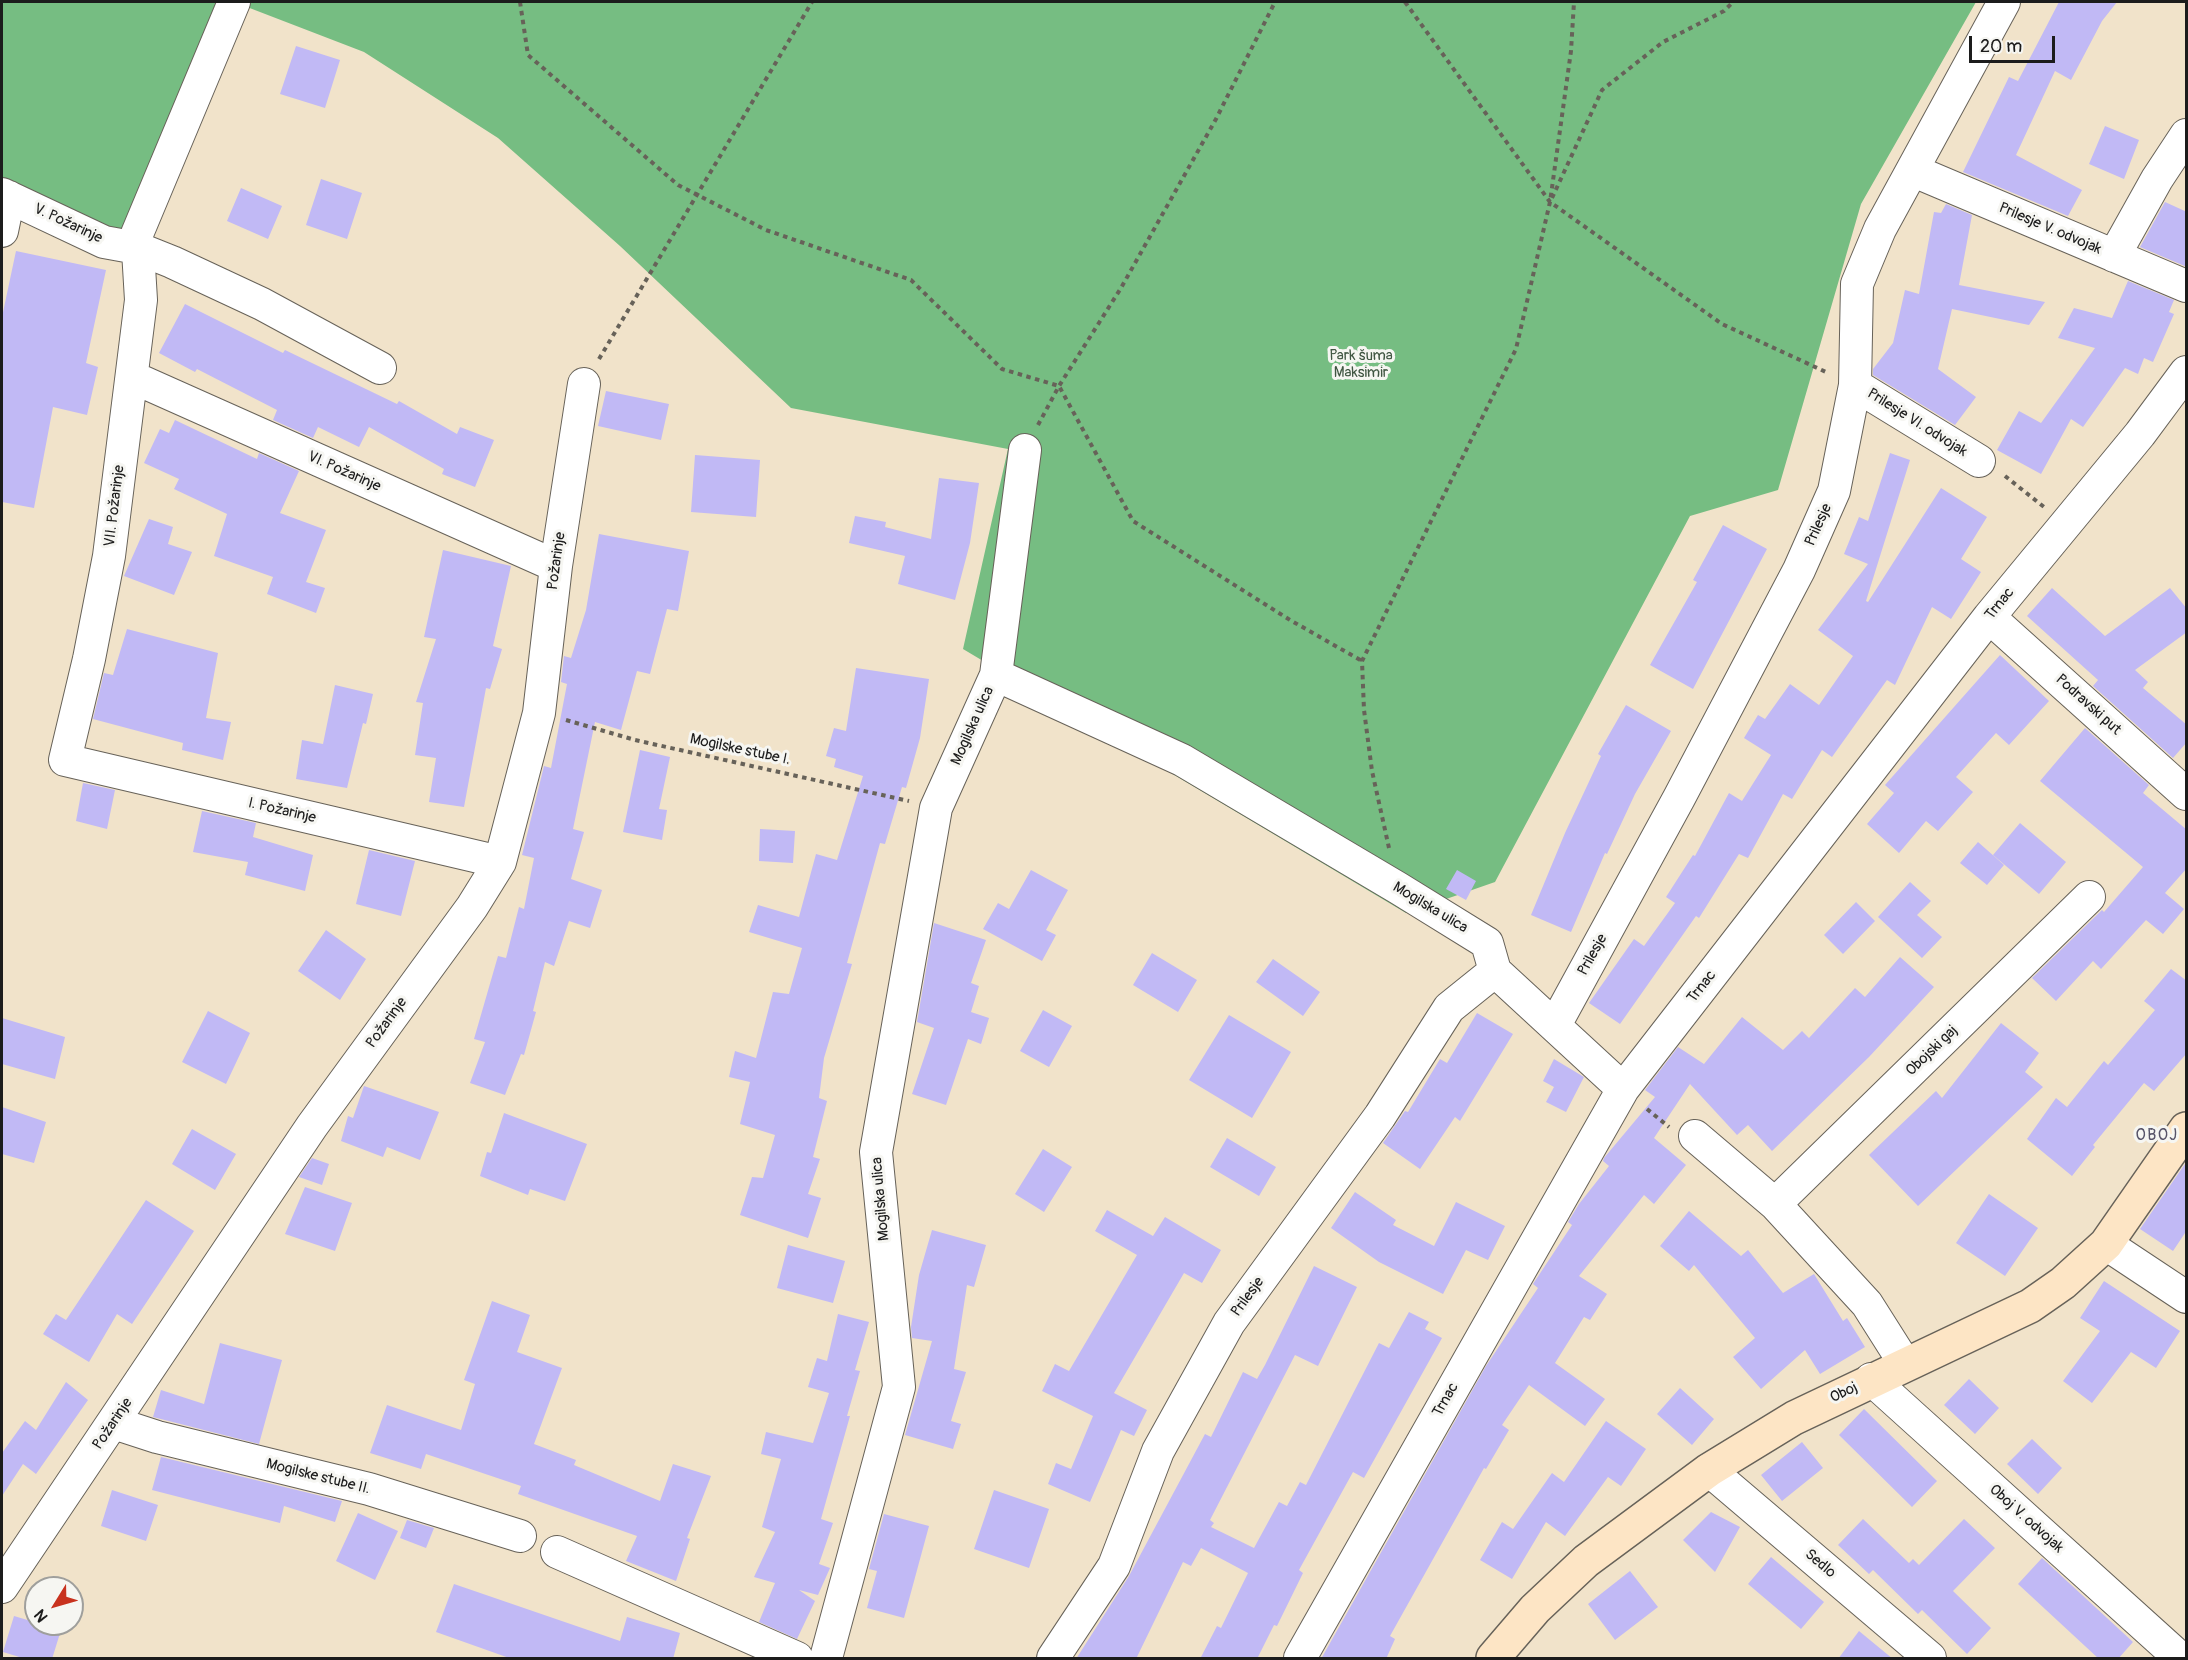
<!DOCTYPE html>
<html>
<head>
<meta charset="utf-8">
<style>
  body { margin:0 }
  #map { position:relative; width:2188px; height:1660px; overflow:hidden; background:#f1e3ca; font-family:Pangolin,sans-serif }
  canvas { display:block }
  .frame { position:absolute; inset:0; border:3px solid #1c1c1c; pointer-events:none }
  .north { position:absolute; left:24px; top:1576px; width:60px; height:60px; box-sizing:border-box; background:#f6f6f2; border:2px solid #9f9f9c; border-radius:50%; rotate:233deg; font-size:16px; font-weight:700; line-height:24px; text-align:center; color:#1c1c1c }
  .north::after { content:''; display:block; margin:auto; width:21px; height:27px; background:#c8321e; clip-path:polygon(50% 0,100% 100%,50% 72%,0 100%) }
  .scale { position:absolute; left:1969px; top:36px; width:86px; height:27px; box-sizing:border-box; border:3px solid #1c1c1c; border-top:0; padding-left:8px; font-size:18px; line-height:21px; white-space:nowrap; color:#1c1c1c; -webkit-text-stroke:4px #f6f6f2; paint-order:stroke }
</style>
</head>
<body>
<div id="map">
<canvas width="2188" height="1660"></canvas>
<div class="frame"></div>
<div class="north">N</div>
<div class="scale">20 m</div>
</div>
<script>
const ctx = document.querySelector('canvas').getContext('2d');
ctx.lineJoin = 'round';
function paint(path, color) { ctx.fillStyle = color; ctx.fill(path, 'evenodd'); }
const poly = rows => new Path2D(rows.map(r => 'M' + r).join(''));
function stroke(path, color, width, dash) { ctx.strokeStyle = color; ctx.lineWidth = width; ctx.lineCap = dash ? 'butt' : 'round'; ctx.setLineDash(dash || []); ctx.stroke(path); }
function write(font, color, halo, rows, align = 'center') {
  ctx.font = font + ' Pangolin,sans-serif'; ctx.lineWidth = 6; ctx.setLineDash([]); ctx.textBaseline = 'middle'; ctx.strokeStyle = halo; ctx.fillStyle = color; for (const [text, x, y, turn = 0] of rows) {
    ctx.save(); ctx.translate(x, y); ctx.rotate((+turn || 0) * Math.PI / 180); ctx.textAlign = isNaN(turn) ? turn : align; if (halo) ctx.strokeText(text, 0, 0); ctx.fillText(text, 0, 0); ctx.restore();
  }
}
const forest = poly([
  [2,2,225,2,125,226,118,232,2,180],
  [234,2,1976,2,1861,204,1778,490,1690,516,1495,882,1406,913,963,649,1008,449,791,408,620,246,498,138,364,52]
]);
const building = poly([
  [2059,2,2117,2,2102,21,2071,80,2055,71,2016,155,2082,190,2068,216,1963,172,2009,77,2018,81],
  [296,46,340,60,325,108,280,94],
  [2105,126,2139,140,2124,179,2089,164],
  [321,179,362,193,347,239,306,225],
  [241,188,282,206,268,239,227,221],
  [2165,202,2187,212,2187,267,2140,247],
  [1946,204,1972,215,1959,285,2045,302,2029,325,1952,309,1938,369,1976,397,1955,425,1873,375,1873,369,1893,343,1905,290,1919,294,1934,212,1941,213],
  [16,251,106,270,86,363,98,367,87,415,53,407,34,508,2,502,2,317],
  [2128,281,2174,300,2169,312,2174,314,2153,362,2144,358,2138,374,2125,368,2083,427,2071,419,2041,474,1997,450,2019,411,2041,423,2095,348,2058,338,2074,308,2112,318],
  [185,304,283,353,285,350,397,404,399,401,457,434,460,427,494,440,475,487,442,474,444,469,369,427,359,447,318,427,313,438,273,420,277,410,197,369,195,372,159,353],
  [606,391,669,404,661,440,598,426],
  [175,420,257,459,259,453,299,471,280,513,326,530,306,582,325,588,316,613,267,594,273,577,214,556,227,514,174,489,179,479,144,463,160,429,169,433],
  [1890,453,1910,460,1866,601,1868,602,1941,488,1987,517,1961,559,1981,572,1951,619,1932,607,1895,685,1887,680,1832,757,1822,750,1792,799,1783,794,1748,858,1739,854,1699,918,1696,916,1620,1024,1589,1003,1634,939,1644,946,1675,903,1666,897,1693,855,1695,856,1729,793,1742,801,1771,755,1744,738,1758,715,1765,719,1790,684,1819,705,1853,656,1818,630,1868,564,1844,554,1859,517,1868,521],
  [695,455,760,460,756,517,691,512],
  [939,478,979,483,970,543,955,600,898,584,905,556,849,543,855,516,886,522,885,527,931,539],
  [149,519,173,527,168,544,192,552,174,595,124,576],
  [1723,525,1767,549,1693,689,1650,665,1697,582,1693,580],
  [599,534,689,551,678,611,667,609,650,674,637,671,621,730,595,722,573,829,584,832,571,879,602,890,590,928,569,921,554,966,545,962,533,1011,536,1012,524,1055,521,1054,505,1095,470,1083,485,1042,474,1039,498,956,506,958,519,907,524,909,534,858,522,855,544,766,551,768,567,684,561,682,564,656,571,658,586,610],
  [443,550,511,566,493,646,502,649,490,689,486,688,464,807,429,802,436,758,415,755,423,703,416,702,436,639,424,637],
  [2052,588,2105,636,2170,588,2187,609,2187,632,2135,670,2148,682,2143,688,2187,725,2187,742,2173,758,2093,686,2098,680,2027,616],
  [127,629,218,653,206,718,231,722,223,760,182,750,183,743,93,719,104,673,113,675],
  [2000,655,2049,701,2009,745,1996,733,1956,777,1973,792,1938,831,1926,821,1899,853,1867,824,1894,793,1885,785],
  [856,668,929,679,920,738,906,788,902,787,885,844,880,843,847,963,852,964,824,1058,819,1098,827,1101,813,1157,820,1159,808,1194,821,1198,808,1238,740,1215,752,1177,763,1178,775,1135,740,1124,750,1082,729,1077,735,1051,756,1058,773,992,789,994,802,948,749,932,758,905,799,917,816,854,837,860,863,776,834,767,836,759,826,756,834,728,846,731],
  [335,685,373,694,366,724,363,723,347,788,296,779,302,740,323,744],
  [1626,705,1671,731,1635,794,1607,854,1605,853,1571,932,1531,915,1565,833,1601,756,1598,754],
  [2085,728,2149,785,2143,793,2187,830,2187,868,2165,893,2184,909,2163,934,2146,920,2101,969,2093,961,2056,1001,2032,978,2102,910,2104,912,2143,867,2040,781],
  [640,750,670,757,659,809,667,810,662,840,623,832],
  [83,783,115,790,107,829,76,821],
  [202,811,256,823,253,837,313,855,305,891,245,875,248,862,193,852],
  [2020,823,2066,862,2039,894,1993,855],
  [760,829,795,831,793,863,759,861],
  [1978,842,2004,865,1987,885,1960,863],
  [369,850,415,861,401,916,356,904],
  [1031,870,1068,890,1046,930,1056,935,1042,961,983,929,998,903,1009,909],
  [1457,870,1476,881,1466,900,1446,889],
  [1910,882,1931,901,1917,915,1942,937,1922,958,1878,917],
  [1856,902,1875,921,1843,954,1824,935],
  [934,923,986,940,971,983,979,986,971,1012,989,1018,981,1044,968,1039,946,1105,912,1094,934,1028,917,1022],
  [326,930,366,959,340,1000,298,971],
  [1152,953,1197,980,1178,1012,1133,985],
  [1900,957,1934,987,1869,1057,1772,1151,1748,1125,1737,1135,1690,1084,1654,1138,1686,1165,1654,1204,1644,1195,1579,1276,1607,1294,1590,1320,1584,1317,1555,1363,1605,1399,1585,1426,1529,1385,1502,1425,1509,1430,1486,1469,1484,1468,1390,1636,1395,1639,1386,1659,1321,1659,1486,1366,1538,1288,1533,1284,1572,1225,1568,1222,1579,1204,1609,1166,1603,1161,1604,1158,1655,1097,1645,1090,1678,1047,1704,1064,1742,1017,1783,1050,1802,1031,1809,1038,1855,988,1865,997],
  [1273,959,1320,992,1303,1016,1256,982],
  [2171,969,2187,981,2187,1053,2154,1091,2144,1083,2093,1145,2095,1147,2072,1176,2027,1139,2056,1098,2067,1107,2104,1061,2108,1065,2155,1010,2144,1001],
  [1043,1010,1072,1026,1049,1067,1020,1051],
  [208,1011,250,1033,226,1084,182,1062],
  [1477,1013,1513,1034,1460,1121,1455,1117,1420,1169,1383,1143,1405,1111,1408,1112,1440,1059,1447,1063],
  [1229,1015,1291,1052,1252,1118,1189,1080],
  [2,1018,65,1037,55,1079,2,1064],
  [2001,1023,2039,1053,2025,1072,2043,1087,1918,1206,1869,1155,1936,1091,1942,1098],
  [1554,1059,1584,1077,1566,1112,1546,1102,1554,1087,1543,1081],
  [364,1086,439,1112,420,1160,387,1147,383,1157,341,1141,348,1116,353,1118],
  [2,1107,46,1122,34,1163,2,1154],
  [504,1113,587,1144,565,1201,530,1189,528,1195,480,1176,487,1152,491,1153],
  [192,1129,236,1154,215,1190,172,1164],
  [1227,1138,1276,1167,1259,1196,1210,1167],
  [1043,1149,1072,1167,1044,1212,1015,1194],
  [312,1158,329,1164,322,1185,299,1177],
  [2187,1161,2187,1230,2173,1251,2140,1229],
  [305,1187,352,1203,335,1251,285,1234],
  [1355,1192,1396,1220,1393,1225,1434,1246,1456,1202,1505,1226,1488,1260,1466,1250,1443,1294,1379,1262,1331,1228],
  [1989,1194,2038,1228,2005,1276,1956,1243],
  [146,1200,194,1231,132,1324,117,1314,89,1362,43,1334,56,1314,66,1320],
  [1107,1210,1153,1236,1165,1217,1221,1250,1202,1283,1184,1273,1114,1393,1147,1410,1134,1436,1121,1430,1090,1502,1048,1484,1056,1463,1071,1469,1093,1416,1042,1391,1055,1364,1069,1371,1137,1255,1095,1231],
  [1689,1211,1741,1256,1748,1250,1783,1293,1814,1274,1843,1321,1847,1318,1865,1347,1820,1374,1805,1350,1761,1389,1733,1357,1755,1338,1694,1265,1689,1271,1660,1246],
  [932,1230,986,1245,974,1287,967,1285,954,1369,966,1372,951,1421,961,1424,953,1449,905,1435,932,1341,912,1338,911,1327,919,1275],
  [788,1245,845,1261,833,1303,777,1288],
  [1314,1266,1357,1287,1318,1366,1295,1355,1210,1520,1214,1523,1211,1527,1254,1548,1279,1502,1287,1506,1300,1482,1306,1485,1379,1343,1389,1348,1409,1312,1429,1322,1425,1329,1442,1338,1364,1478,1353,1472,1299,1570,1303,1573,1277,1626,1274,1625,1257,1659,1200,1659,1217,1626,1221,1628,1248,1573,1201,1548,1191,1566,1183,1562,1136,1659,1076,1659,1129,1576,1205,1434,1211,1437,1243,1372,1257,1379,1265,1365],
  [2104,1281,2180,1331,2156,1368,2131,1352,2092,1403,2063,1381,2100,1331,2080,1318],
  [492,1301,530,1315,517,1352,562,1368,534,1444,576,1460,574,1465,660,1501,673,1464,711,1476,687,1538,690,1539,676,1581,626,1561,637,1536,518,1494,521,1486,426,1454,421,1469,370,1453,387,1405,461,1430,475,1384,464,1380],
  [838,1314,869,1322,855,1370,860,1371,847,1416,850,1416,821,1519,833,1523,819,1564,830,1568,818,1595,799,1590,815,1601,797,1639,759,1622,775,1583,754,1577,775,1532,762,1527,781,1459,761,1454,766,1432,813,1443,829,1393,808,1387,817,1358,827,1361],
  [220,1343,282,1360,259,1444,153,1417,161,1390,204,1404],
  [1969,1379,1999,1408,1975,1434,1944,1405],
  [66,1382,88,1400,36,1474,23,1464,2,1496,2,1453,25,1421,36,1430],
  [1680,1388,1714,1419,1692,1445,1657,1414],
  [1864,1409,1937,1481,1912,1507,1839,1435],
  [1606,1421,1646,1449,1621,1486,1608,1477,1565,1536,1546,1522,1512,1579,1480,1560,1502,1522,1513,1529,1552,1473,1564,1482],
  [2032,1439,2062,1468,2038,1494,2007,1464],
  [1802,1442,1823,1468,1782,1501,1761,1475],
  [161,1457,342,1501,335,1522,284,1506,280,1523,152,1490],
  [112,1490,158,1505,146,1541,101,1526],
  [994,1490,1049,1509,1029,1568,974,1549],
  [1711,1512,1740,1527,1715,1572,1683,1540],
  [358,1513,398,1531,375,1580,336,1561],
  [884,1514,929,1526,904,1618,867,1608,877,1571,869,1569],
  [1863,1519,1909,1563,1913,1559,1919,1565,1964,1519,1995,1548,1953,1591,1991,1628,1967,1654,1922,1610,1918,1614,1873,1570,1869,1574,1838,1545],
  [407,1520,434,1528,426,1548,400,1538],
  [1771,1557,1824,1602,1801,1629,1748,1584],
  [2042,1558,2133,1642,2118,1659,2099,1659,2018,1584],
  [1630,1571,1658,1607,1615,1640,1588,1604],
  [454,1584,620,1641,627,1617,680,1633,673,1659,512,1659,436,1632],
  [14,1616,61,1630,52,1659,26,1659,3,1652],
  [1859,1631,1893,1659,1838,1659]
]);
const path = poly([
  [520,2,528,55,678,185,766,230,911,280,1002,369,1059,386,1133,521,1290,620,1362,661],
  [1405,2,1550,202,1722,324,1826,372],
  [1552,198,1602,90,1663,42,1724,11,1733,2],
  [599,359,812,2],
  [1038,425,1059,386,1121,288,1216,119,1275,2],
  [2005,476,2044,507],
  [566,720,635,740,909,801],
  [1389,848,1372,771,1364,710,1362,661,1516,349,1550,202,1571,51,1574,2],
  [1647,1109,1669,1127]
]);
const street = poly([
  [234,2,137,234,141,300,109,556,89,659,65,760,500,862],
  [1914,171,2186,286],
  [2,194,104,242,137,248,172,262,262,304,380,368],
  [2,231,9,197],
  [2114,256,2157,179,2186,135],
  [132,377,556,566],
  [1855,385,1979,461],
  [1989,617,2186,794],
  [996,675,1182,760,1398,888,1487,943,1495,971],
  [1495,971,1623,1089],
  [1555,1025,1679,798,1799,570,1834,491,1855,385,1857,284,1880,229,2004,2],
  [1695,1136,1775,1204,1867,1304,1905,1364],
  [1775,1204,2089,897],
  [2106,1244,2186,1297],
  [1871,1379,2180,1658],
  [114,1423,157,1437,369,1489,520,1536],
  [1709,1470,1930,1658],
  [557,1552,797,1658],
  [2,1587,312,1126,472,907,500,862,539,713,556,566,584,384],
  [826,1658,899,1387,876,1152,936,808,996,675,1025,450],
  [1053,1658,1114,1566,1158,1451,1229,1323,1380,1116,1449,1008,1495,971],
  [1300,1658,1623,1089,1989,617,2140,434,2186,372]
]);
const secondary = poly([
  [1493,1658,1535,1609,1586,1561,1709,1470,1794,1418,2030,1306,2063,1283,2106,1244,2186,1129]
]);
const streetNames = [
  ["V. Požarinje",68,224,25],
  ["Prilesje V. odvojak",2050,229,23],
  ["Prilesje VI. odvojak",1917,423,32],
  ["VI. Požarinje",344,472,24],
  ["VII. Požarinje",115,506,-83],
  ["Prilesje",1819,525,-66],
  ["Požarinje",557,561,-82],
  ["Trnac",2000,604,-51],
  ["Podravski put",2088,705,42],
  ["Mogilska ulica",973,726,-66],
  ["Mogilske stube I.",740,750,12],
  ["I. Požarinje",282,811,13],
  ["Mogilska ulica",1430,908,31],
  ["Prilesje",1593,955,-61],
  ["Trnac",1702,987,-52],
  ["Požarinje",387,1023,-54],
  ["Obojski gaj",1932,1051,-44],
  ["Mogilska ulica",881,1199,-95],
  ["Prilesje",1248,1297,-54],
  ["Oboj",1844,1393,-26],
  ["Trnac",1446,1400,-60],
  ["Požarinje",113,1424,-56],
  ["Mogilske stube II.",318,1477,14],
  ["Oboj V. odvojak",2026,1519,42],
  ["Sedlo",1820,1564,40]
];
const parkNames = [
  ["Park šuma",1361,356],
  ["Maksimir",1361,373]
];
const neighbourhoodNames = [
  ["OBOJ",2157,1136]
];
paint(forest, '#76bd82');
paint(building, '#c1b9f5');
stroke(street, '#676259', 34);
stroke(secondary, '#676259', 36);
stroke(path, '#676259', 4, [4.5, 4.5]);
stroke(street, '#fff', 32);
stroke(secondary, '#fde5c5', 33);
write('15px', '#1c1c1c', '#f6f6f2', streetNames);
write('15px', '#405642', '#f6f6f2', parkNames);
ctx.letterSpacing = '1.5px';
write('16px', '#565368', '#f6f6f2', neighbourhoodNames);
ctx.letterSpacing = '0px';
</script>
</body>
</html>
